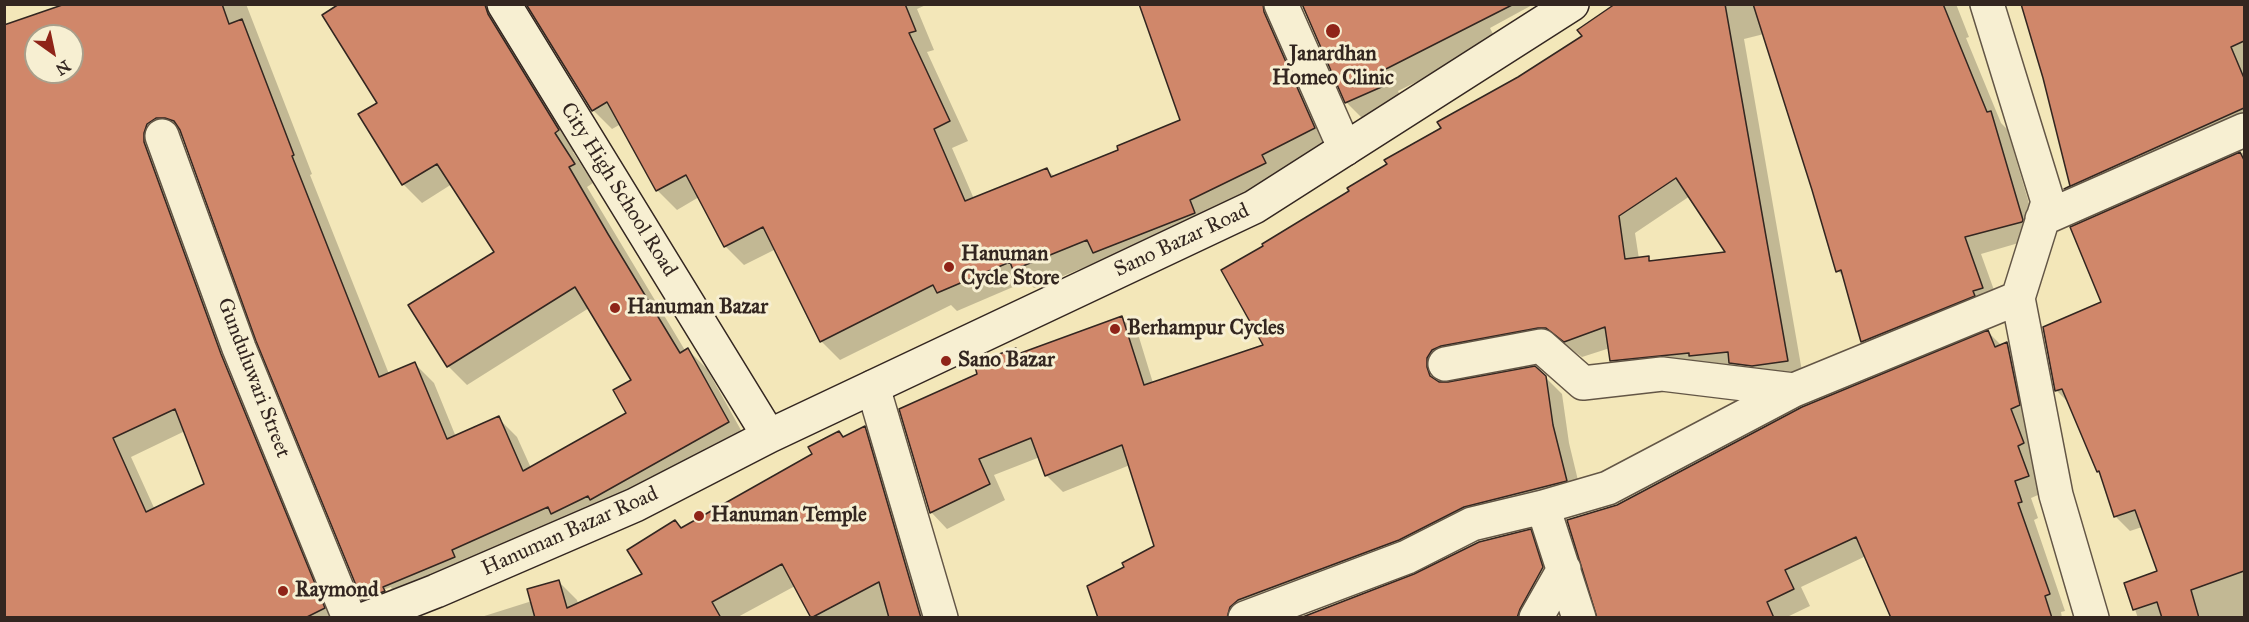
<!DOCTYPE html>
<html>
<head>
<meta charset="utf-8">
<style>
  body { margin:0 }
  #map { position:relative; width:2249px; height:622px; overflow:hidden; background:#f3e7b9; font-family:"IM FELL Great Primer",serif }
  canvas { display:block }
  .frame { position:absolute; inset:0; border:6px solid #332620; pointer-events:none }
  .north { position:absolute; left:24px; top:24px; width:60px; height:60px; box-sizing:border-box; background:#f7efd2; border:2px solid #a99f8b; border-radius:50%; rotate:147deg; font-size:16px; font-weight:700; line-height:24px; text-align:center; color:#332620 }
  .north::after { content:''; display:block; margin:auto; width:21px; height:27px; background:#8f2418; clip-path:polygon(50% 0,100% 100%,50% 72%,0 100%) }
</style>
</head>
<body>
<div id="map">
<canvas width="2249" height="622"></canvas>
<div class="frame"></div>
<div class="north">N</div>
</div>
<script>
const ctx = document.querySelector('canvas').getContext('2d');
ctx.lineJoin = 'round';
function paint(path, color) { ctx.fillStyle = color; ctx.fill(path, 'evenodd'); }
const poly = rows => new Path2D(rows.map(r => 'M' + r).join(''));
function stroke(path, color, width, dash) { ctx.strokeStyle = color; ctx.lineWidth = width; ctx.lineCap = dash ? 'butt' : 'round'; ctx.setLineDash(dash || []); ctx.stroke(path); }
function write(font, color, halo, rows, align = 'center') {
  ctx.font = font + ' "IM FELL Great Primer",serif'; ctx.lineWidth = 6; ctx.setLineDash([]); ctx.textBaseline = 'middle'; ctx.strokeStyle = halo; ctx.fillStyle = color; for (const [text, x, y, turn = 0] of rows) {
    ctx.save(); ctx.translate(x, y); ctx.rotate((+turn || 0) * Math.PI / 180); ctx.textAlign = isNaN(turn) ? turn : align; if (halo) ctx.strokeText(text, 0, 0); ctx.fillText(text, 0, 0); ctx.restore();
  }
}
const shadow = poly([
  [69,4,246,4,312,174,310,175,389,374,415,364,434,383,456,437,498,418,517,437,531,468,628,414,633,381,589,308,467,385,448,366,496,252,452,184,422,203,403,184,379,103,342,4,475,4,479,10,485,6,504,25,577,150,573,152,593,183,587,187,686,352,688,350,707,369,747,441,382,618,363,599,184,136,174,137,339,618,4,618,4,27],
  [36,36,72,36,72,72,36,72],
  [185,431,206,485,155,510,131,457],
  [391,587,392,590,370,598,370,595],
  [528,4,928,4,917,9,934,50,927,52,968,141,952,148,974,199,1047,170,1055,177,1120,150,1182,121,1140,4,1300,4,1292,6,1333,147,1113,271,1102,260,1034,288,1027,281,957,311,951,305,840,360,821,341,776,249,744,265,725,246,699,197,677,210,658,191,621,124,612,129,593,110],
  [1303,4,1534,4,1490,28,1497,42,1398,91,1404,105,1365,121,1346,102],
  [1627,4,1956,4,1969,37,1966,38,2001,123,2007,129,2039,237,1981,254,1999,304,1878,358,1862,342,1845,278,1838,271,1764,34,1744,39,1803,377,1628,377,1612,360,1610,348,1582,357,1564,344,1555,344,1443,375,1443,384,1545,377,1562,394,1569,443,1582,497,1254,618,1100,618,1126,567,1156,547,1130,465,1063,492,1046,475,1040,457,994,475,1005,500,947,529,931,512,979,375,1015,350,1020,355,1122,317,1138,334,1153,383,1266,346,1351,191,1584,36],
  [1690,196,1728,253,1652,262,1648,258,1639,259,1635,233],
  [2023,4,2244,4,2244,130,2080,203,2066,189,2072,187,2045,78],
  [2244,152,2244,618,2138,618,2126,584,2159,572,2142,527,2130,531,2115,516,2103,475,2098,471,2070,404,2057,391,2044,328,2103,303,2072,228],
  [1988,332,2002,346,2007,343,2023,360,2045,492,2031,498,2038,518,2034,520,2065,611,2061,612,2062,618,1892,618,1866,556,1801,587,1810,606,1785,618,1599,618,1617,506],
  [865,428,883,446,935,618,813,618,795,586,736,618,478,618,532,601,559,582,577,600,578,604,644,575,675,522,682,529,814,455,839,433,844,438],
  [1530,531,1547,548,1559,585,1540,618,1304,618]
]);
const building = poly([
  [65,4,222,4,229,24,242,19,294,155,292,156,379,377,415,362,447,439,499,416,523,471,626,413,613,390,631,380,575,287,447,367,408,305,494,252,437,164,402,185,358,114,377,103,322,15,339,4,485,5,488,14,559,130,555,133,575,164,569,167,608,234,680,353,688,348,729,422,590,500,588,496,551,514,548,507,452,550,455,557,383,587,385,591,362,600,256,341,180,130,174,121,165,118,156,118,147,124,144,133,144,142,221,354,325,608,305,618,4,618,4,25,65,4],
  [36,36,72,36,72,72,36,72,36,36],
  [175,409,204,484,146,512,113,438,175,409],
  [526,4,905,4,916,31,909,33,950,121,934,129,965,201,1047,168,1051,177,1118,150,1117,146,1180,120,1139,4,1263,4,1264,12,1315,128,1262,155,1266,163,1190,200,1195,213,1093,253,1087,240,1013,270,1010,262,937,293,933,285,820,342,763,227,724,247,686,175,656,191,607,102,592,111,526,4],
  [1302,4,1514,4,1380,72,1386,85,1345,103,1302,4],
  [1615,4,1725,4,1788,361,1752,366,1729,363,1728,352,1689,356,1689,353,1610,361,1605,327,1564,342,1546,328,1538,328,1441,346,1432,350,1427,358,1427,367,1430,376,1439,382,1448,382,1535,366,1546,376,1553,425,1567,481,1464,507,1399,540,1238,600,1230,607,1227,618,1098,618,1087,586,1124,567,1122,563,1154,546,1122,445,1045,476,1031,438,979,459,990,484,930,513,899,409,977,374,974,363,1016,348,1018,354,1122,316,1144,385,1263,345,1221,270,1263,246,1262,244,1349,191,1347,188,1387,164,1384,160,1441,128,1437,122,1518,77,1582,36,1577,30,1615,4],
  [1676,178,1725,252,1649,261,1649,256,1625,259,1619,216,1676,178],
  [1753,4,1943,4,1987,112,1991,111,2023,220,2022,222,1965,237,1983,288,1973,291,1975,296,1861,342,1841,270,1836,272,1812,190,1753,4],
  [2021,4,2244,4,2244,41,2231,47,2244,78,2244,108,2064,189,2070,186,2043,78,2021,4],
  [2240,152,2244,160,2244,571,2191,590,2199,618,2162,618,2157,602,2133,610,2124,583,2157,571,2135,510,2114,517,2099,471,2097,472,2062,389,2055,391,2043,327,2101,302,2070,227,2240,152],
  [1988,330,1995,347,2007,342,2020,405,2011,409,2024,443,2018,446,2029,476,2015,481,2022,502,2018,503,2050,594,2045,596,2052,618,1891,618,1856,537,1785,570,1794,589,1767,602,1774,618,1597,618,1567,520,1617,505,1802,407,1988,330],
  [865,426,921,618,889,618,879,582,811,618,782,564,712,602,721,618,535,618,527,589,559,580,567,608,642,574,627,550,675,520,681,528,812,454,808,447,839,431,843,437,865,426],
  [1531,529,1543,567,1520,609,1517,618,1300,618,1414,574,1479,542,1531,529]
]);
const street = poly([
  [1281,4,1345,149],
  [1987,4,2048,202,2018,298,2056,495,2092,618],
  [162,136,239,348,349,618],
  [2042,219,2244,130],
  [1445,364,1541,346,1583,383,1662,374,1794,390],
  [873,387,941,618],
  [1543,507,1579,618],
  [1245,618,1407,557,1472,524,1543,507,1608,488,1794,390,2018,298],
  [1536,618,1564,569]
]);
const secondary = poly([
  [504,4,769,436],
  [367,618,436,591,635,505,769,436,1254,207,1572,4]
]);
const markers = [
  [1333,31,8,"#8f2418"],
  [949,267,6,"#8f2418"],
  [615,308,6,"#8f2418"],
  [1115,329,6,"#8f2418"],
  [946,361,6,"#8f2418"],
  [699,516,6,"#8f2418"],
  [283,591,6,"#8f2418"]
];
const poiNames = [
  ["Janardhan",1333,55,"center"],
  ["Homeo Clinic",1333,79,"center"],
  ["Hanuman",961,255],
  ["Cycle Store",961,279],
  ["Hanuman Bazar",627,308],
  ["Berhampur Cycles",1127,329],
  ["Sano Bazar",958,361],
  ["Hanuman Temple",711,516],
  ["Raymond",295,591]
];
const streetNames = [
  ["City High School Road",618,190,58],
  ["Sano Bazar Road",1182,241,-25],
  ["Gunduluwari Street",253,378,69],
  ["Hanuman Bazar Road",570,532,-24]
];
paint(shadow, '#0003');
paint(building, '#d0876a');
stroke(building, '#332620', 1.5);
stroke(street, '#635646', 36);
stroke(secondary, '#332620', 36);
stroke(street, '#f7efd2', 33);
stroke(secondary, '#f7efd2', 33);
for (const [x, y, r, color] of markers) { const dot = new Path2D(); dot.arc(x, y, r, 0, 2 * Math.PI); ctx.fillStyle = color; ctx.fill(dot); stroke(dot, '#f7efd2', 2); }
write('bold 21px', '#332620', '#f7efd2', poiNames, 'left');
write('21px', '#332620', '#f7efd2', streetNames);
</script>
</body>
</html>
